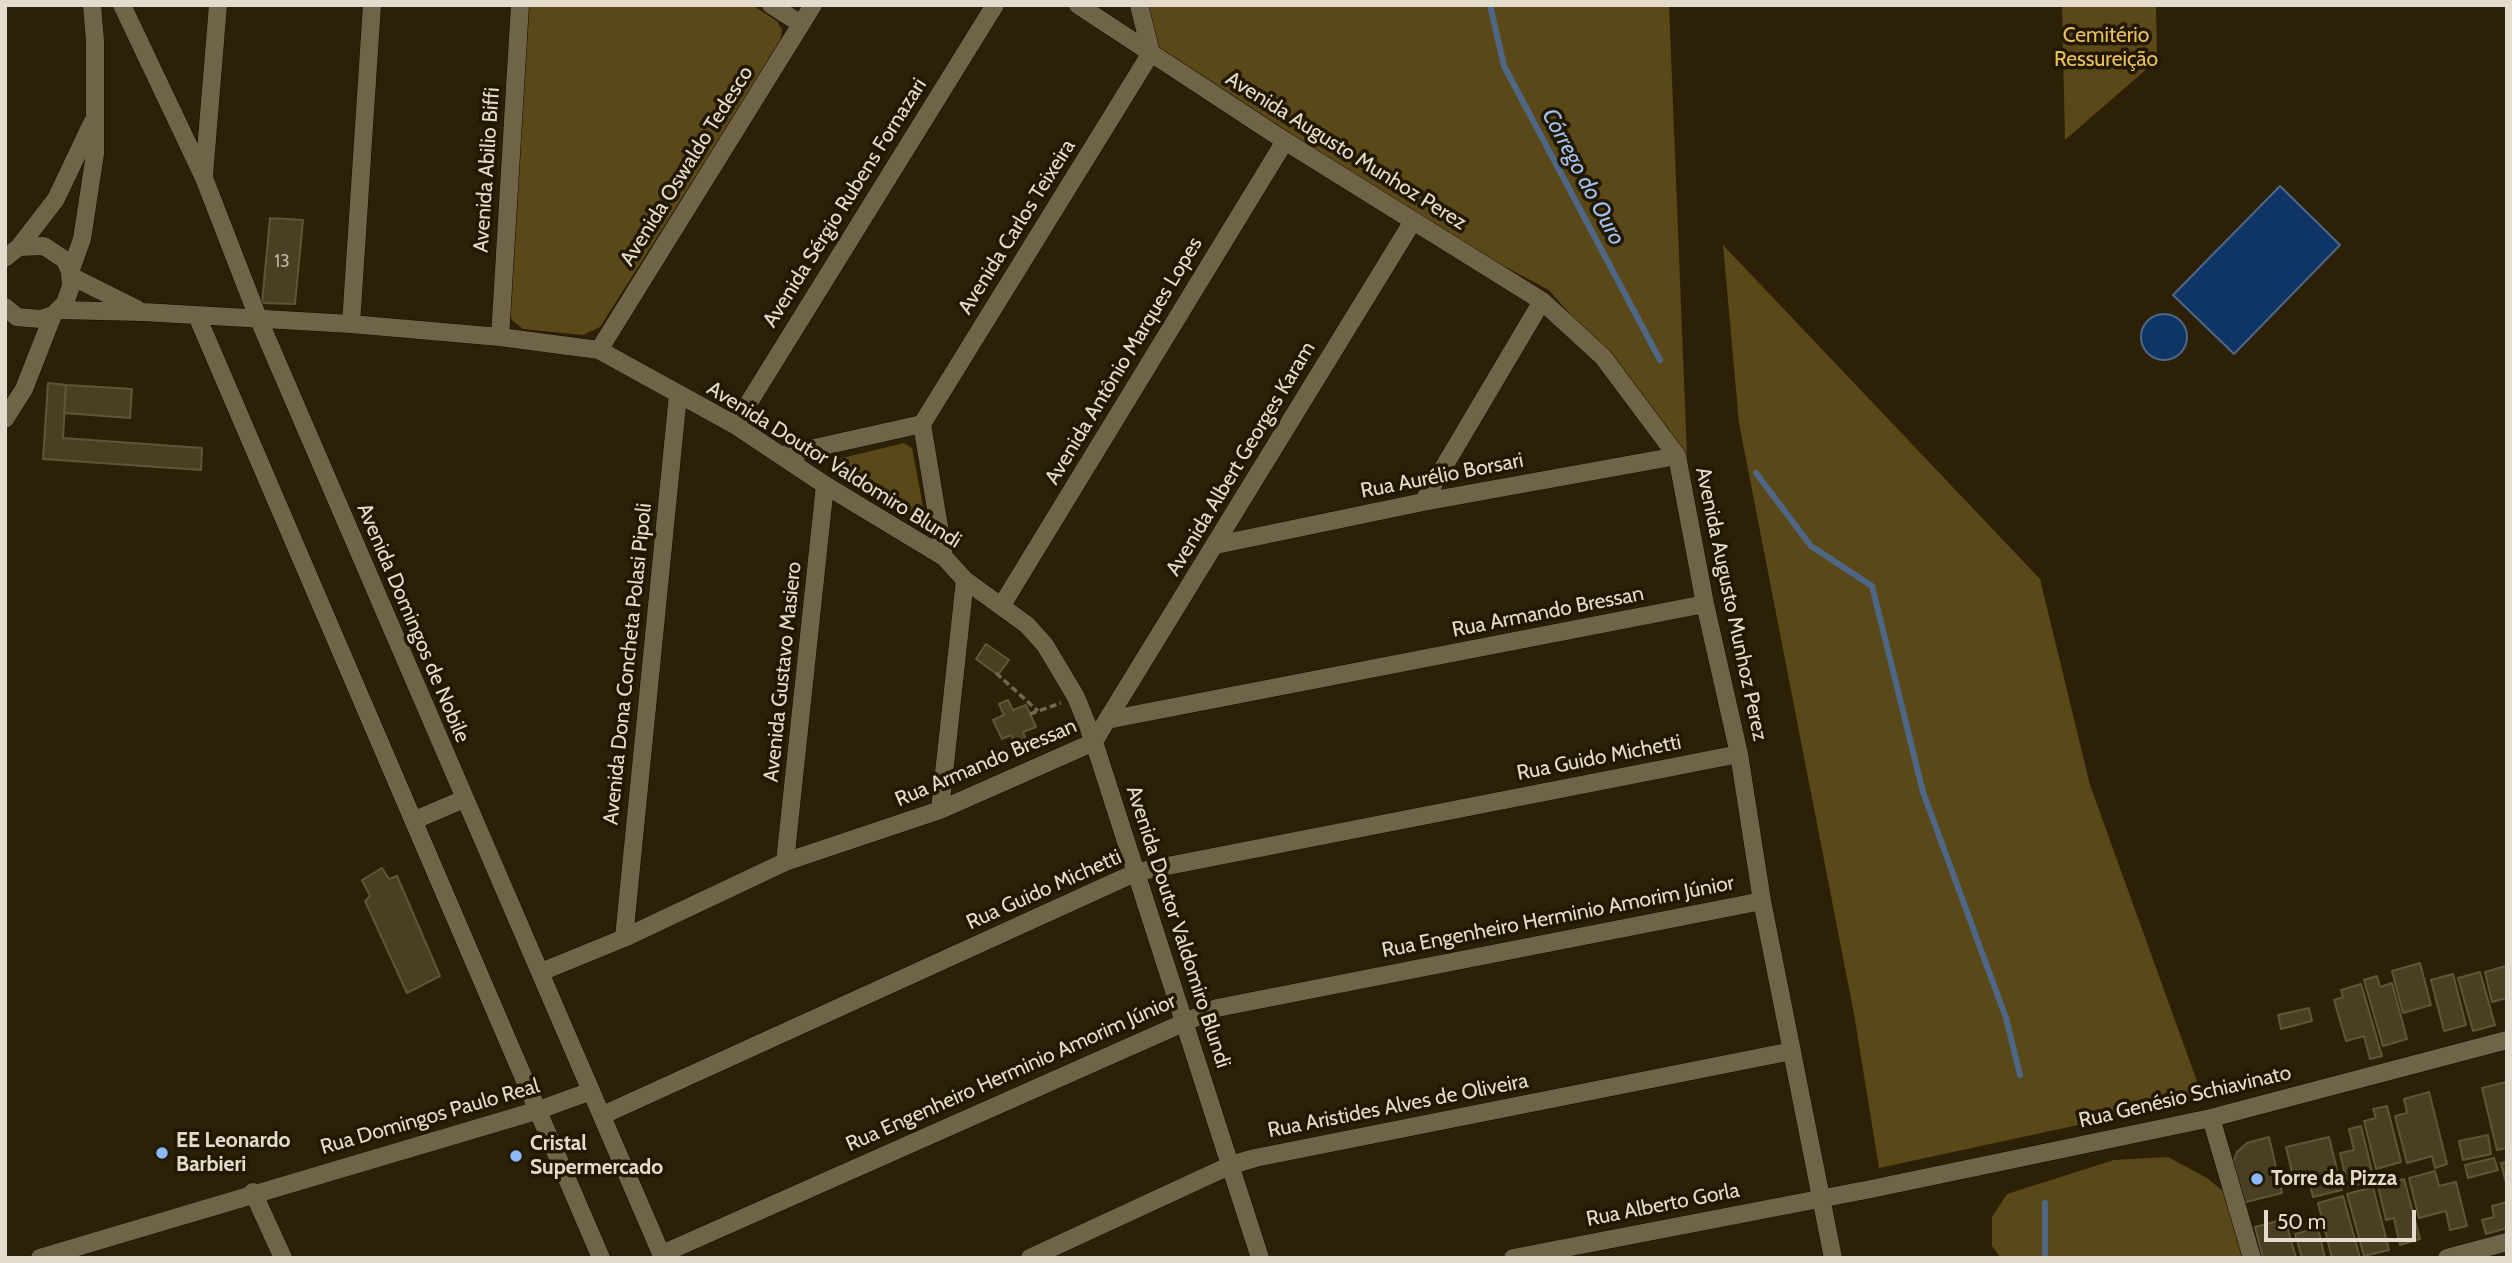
<!DOCTYPE html>
<html>
<head>
<meta charset="utf-8">
<style>
  body { margin:0 }
  #map { position:relative; width:2512px; height:1263px; overflow:hidden; background:#2c2106; font-family:Cabin,sans-serif }
  canvas { display:block }
  .frame { position:absolute; inset:0; border:7px solid #e3dccd; pointer-events:none }
  .scale { position:absolute; left:2264px; top:1210px; width:152px; height:32px; box-sizing:border-box; border:4px solid #e3dccd; border-top:0; padding-left:9px; font-size:21px; line-height:24px; white-space:nowrap; color:#e3dccd; -webkit-text-stroke:5px #221800; paint-order:stroke }
</style>
</head>
<body>
<div id="map">
<canvas width="2512" height="1263"></canvas>
<div class="frame"></div>
<div class="scale">50 m</div>
</div>
<script>
const ctx = document.querySelector('canvas').getContext('2d');
ctx.lineJoin = 'round';
function paint(path, color) { ctx.fillStyle = color; ctx.fill(path, 'evenodd'); }
const poly = rows => new Path2D(rows.map(r => 'M' + r).join(''));
function stroke(path, color, width, dash) { ctx.strokeStyle = color; ctx.lineWidth = width; ctx.lineCap = dash ? 'butt' : 'round'; ctx.setLineDash(dash || []); ctx.stroke(path); }
function write(font, color, halo, rows, align = 'center') {
  ctx.font = font + ' Cabin,sans-serif'; ctx.lineWidth = 7; ctx.setLineDash([]); ctx.textBaseline = 'middle'; ctx.strokeStyle = halo; ctx.fillStyle = color; for (const [text, x, y, turn = 0] of rows) {
    ctx.save(); ctx.translate(x, y); ctx.rotate((+turn || 0) * Math.PI / 180); ctx.textAlign = isNaN(turn) ? turn : align; if (halo) ctx.strokeText(text, 0, 0); ctx.fillText(text, 0, 0); ctx.restore();
  }
}
const green = poly([
  [529,5,752,5,777,21,782,30,780,44,600,327,583,335,523,329,512,320,506,307],
  [1143,5,1669,5,1688,481,1669,429,1549,290,1413,218,1153,52],
  [2062,5,2156,5,2157,60,2065,140],
  [1723,245,2040,579,2090,785,2203,1098,1879,1168,1854,1014,1739,423],
  [904,443,912,448,924,512,915,521,830,466,834,460],
  [2168,1157,2207,1178,2224,1192,2242,1243,2241,1258,2001,1258,1992,1246,1992,1217,2007,1194,2114,1160]
]);
const water = poly([
  [2280,186,2340,245,2234,354,2173,295,2280,186],
  '2141 337a23 23 0 1 1 46 0a23 23 0 1 1-46 0Z'
]);
const stream = poly([
  [1490,5,1504,66,1660,360],
  [1756,473,1811,546,1872,586,1923,792,2006,1018,2020,1075],
  [2045,1258,2045,1203]
]);
const building = poly([
  [270,218,303,220,295,304,262,303,270,218],
  [48,383,66,385,63,438,202,448,201,470,43,459,48,383],
  [66,385,132,389,130,418,64,413,66,385],
  [986,644,1009,660,998,675,976,659,986,644],
  [1008,700,1013,710,1026,705,1036,727,1023,732,1028,744,1016,748,1011,735,1002,739,993,720,1004,715,999,704,1008,700],
  [382,868,389,879,397,876,440,976,407,993,365,901,370,896,362,880,382,868],
  [2420,963,2431,1005,2403,1013,2392,971,2420,963],
  [2506,966,2507,998,2492,1002,2485,972,2506,966],
  [2480,972,2495,1025,2473,1031,2458,978,2480,972],
  [2453,974,2466,1025,2444,1031,2431,980,2453,974],
  [2377,976,2380,987,2392,983,2407,1039,2383,1046,2364,980,2377,976],
  [2361,984,2382,1056,2370,1059,2364,1036,2346,1041,2334,1000,2343,997,2341,990,2361,984],
  [2309,1008,2312,1021,2281,1029,2278,1015,2309,1008],
  [2506,1082,2507,1148,2497,1150,2482,1088,2506,1082],
  [2429,1092,2447,1164,2435,1168,2432,1156,2407,1163,2395,1116,2407,1113,2404,1099,2429,1092],
  [2387,1106,2401,1162,2376,1169,2364,1121,2376,1118,2373,1109,2387,1106],
  [2361,1126,2374,1180,2348,1187,2340,1153,2354,1150,2349,1129,2361,1126],
  [2488,1135,2491,1154,2463,1160,2459,1141,2488,1135],
  [2269,1137,2282,1193,2242,1203,2232,1165,2237,1152,2247,1143,2269,1137],
  [2329,1137,2342,1190,2313,1197,2307,1173,2293,1176,2286,1147,2329,1137],
  [2494,1158,2498,1170,2468,1178,2465,1165,2494,1158],
  [2507,1162,2507,1187,2501,1163,2507,1162],
  [2435,1171,2439,1186,2456,1182,2467,1226,2450,1230,2446,1211,2419,1218,2409,1178,2435,1171],
  [2404,1179,2420,1239,2400,1245,2394,1218,2386,1220,2378,1186,2404,1179],
  [2373,1187,2389,1250,2364,1256,2347,1194,2373,1187],
  [2343,1196,2360,1258,2332,1258,2318,1203,2343,1196],
  [2507,1202,2507,1228,2486,1234,2482,1220,2494,1217,2492,1206,2507,1202],
  [2285,1219,2296,1258,2263,1258,2255,1227,2285,1219],
  [2318,1228,2325,1258,2302,1258,2295,1234,2318,1228]
]);
const path = poly([
  [996,673,1038,711],
  [1030,714,1061,703]
]);
const minor = poly([
  [122,5,204,178,259,320,663,1258],
  [771,5,801,24],
  [1078,5,1285,141,1542,301,1603,357,1677,456,1705,604,1739,754,1762,901,1833,1258],
  [204,175,218,5],
  [19,247,56,199,92,123],
  [5,258,19,247,44,246,65,260,70,272,71,286,65,303,53,315,41,319,17,317,5,307],
  [70,272,82,239,95,154,95,41,92,5],
  [71,276,137,309],
  [59,310,143,312,351,324,500,337,599,350,735,425,825,485,944,557,965,580,1027,625,1045,645,1076,697,1094,742,1260,1258],
  [197,316,601,1258],
  [351,324,372,5],
  [500,337,520,5],
  [599,350,813,5],
  [5,419,24,389,53,315],
  [735,425,995,5],
  [783,455,922,424],
  [1423,502,1542,301],
  [1216,545,1423,502,1677,456],
  [944,557,922,424,1151,53,1139,5],
  [1002,605,1285,141],
  [1107,720,1413,221],
  [940,810,965,580],
  [415,820,464,799],
  [785,862,825,485],
  [624,938,678,395],
  [541,972,624,938,785,862,940,810,1094,742,1107,720,1705,604],
  [603,1115,1137,872,1739,754],
  [2211,1118,2252,1258],
  [253,1192,283,1258],
  [662,1254,1217,1008,1762,901],
  [40,1258,539,1110,591,1091],
  [1030,1258,1231,1165,1255,1158,1792,1051],
  [1513,1258,1871,1189,2211,1118,2507,1040],
  [2447,1258,2507,1242]
]);
const markers = [
  [162,1153,7,"#8bbafc"],
  [516,1156,7,"#8bbafc"],
  [2257,1179,7,"#8bbafc"]
];
const numberNames = [
  ["13",282,262]
];
const parkNames = [
  ["Cemitério",2106,36],
  ["Ressureição",2106,60]
];
const streetNames = [
  ["Avenida Augusto Munhoz Perez",1346,151,32],
  ["Avenida Oswaldo Tedesco",687,166,-58],
  ["Avenida Abilio Biffi",487,170,-86],
  ["Avenida Sérgio Rubens Fornazari",845,203,-58],
  ["Avenida Carlos Teixeira",1017,227,-58],
  ["Avenida Antônio Marques Lopes",1124,361,-59],
  ["Avenida Albert Georges Karam",1241,459,-59],
  ["Avenida Doutor Valdomiro Blundi",834,465,32],
  ["Rua Aurélio Borsari",1442,476,-11],
  ["Avenida Augusto Munhoz Perez",1731,604,78],
  ["Rua Armando Bressan",1548,612,-11],
  ["Avenida Domingos de Nobile",413,623,67],
  ["Avenida Dona Concheta Polasi Pipoli",628,664,-84],
  ["Avenida Gustavo Masiero",783,672,-84],
  ["Rua Guido Michetti",1599,758,-11],
  ["Rua Armando Bressan",986,763,-23],
  ["Rua Guido Michetti",1044,890,-24],
  ["Rua Engenheiro Herminio Amorim Júnior",1558,917,-11],
  ["Avenida Doutor Valdomiro Blundi",1178,927,72],
  ["Rua Engenheiro Herminio Amorim Júnior",1011,1073,-24],
  ["Rua Genésio Schiavinato",2185,1097,-13],
  ["Rua Aristides Alves de Oliveira",1398,1106,-11],
  ["Rua Domingos Paulo Real",430,1117,-16],
  ["Rua Alberto Gorla",1663,1205,-11]
];
const poiNames = [
  ["EE Leonardo",176,1141],
  ["Barbieri",176,1165],
  ["Cristal",530,1144],
  ["Supermercado",530,1168],
  ["Torre da Pizza",2271,1179]
];
const waterNames = [
  ["Córrego do Ouro",1583,177,62]
];
paint(green, '#5b4818');
paint(water, '#0f3567');
stroke(water, '#4f6786', 2);
stroke(stream, '#4f6786', 6);
paint(building, '#4a3e23');
stroke(building, '#605439', 2);
stroke(minor, '#140a00', 19);
stroke(path, '#726852', 3.5, [7, 3.5]);
stroke(minor, '#706448', 18);
for (const [x, y, r, color] of markers) { const dot = new Path2D(); dot.arc(x, y, r, 0, 2 * Math.PI); ctx.fillStyle = color; ctx.fill(dot); stroke(dot, '#221800', 2.5); }
write('18px', '#bdb4a2', null, numberNames);
write('21px', '#e9c05a', '#221800', parkNames);
write('21px', '#e3dccd', '#221800', streetNames);
write('bold 21px', '#e3dccd', '#221800', poiNames, 'left');
write('italic 23px', '#a0c2f2', '#221800', waterNames);
</script>
</body>
</html>
